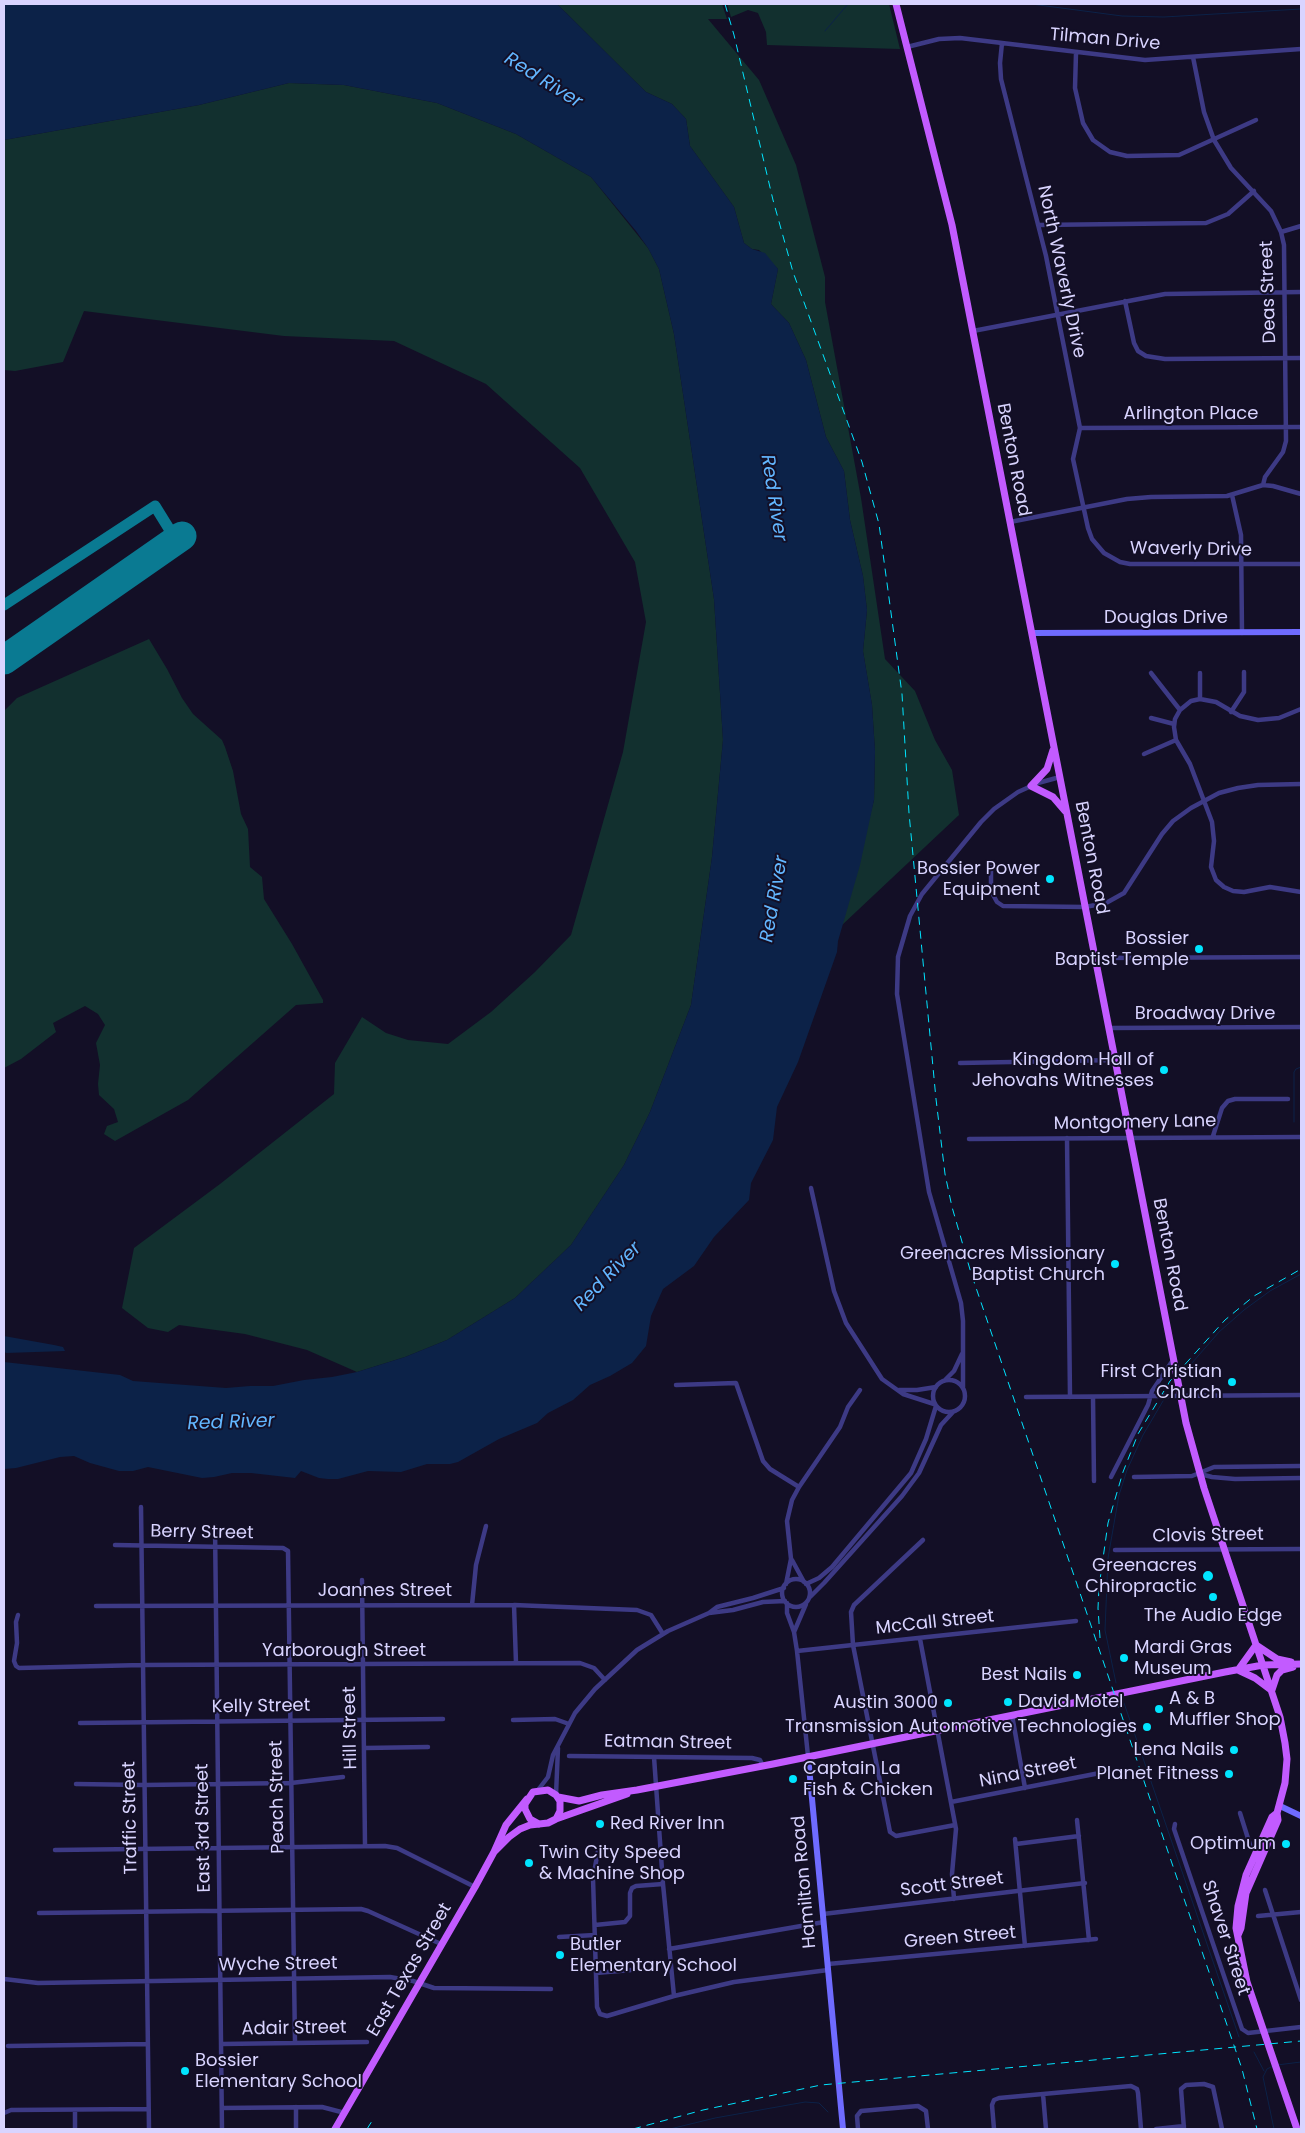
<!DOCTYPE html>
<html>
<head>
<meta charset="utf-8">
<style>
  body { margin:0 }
  #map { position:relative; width:1305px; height:2133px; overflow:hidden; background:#130f26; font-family:Poppins,sans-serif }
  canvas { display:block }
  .frame { position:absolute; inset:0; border:5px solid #d9d4ff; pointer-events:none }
</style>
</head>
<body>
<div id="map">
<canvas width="1305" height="2133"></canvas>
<div class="frame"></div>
</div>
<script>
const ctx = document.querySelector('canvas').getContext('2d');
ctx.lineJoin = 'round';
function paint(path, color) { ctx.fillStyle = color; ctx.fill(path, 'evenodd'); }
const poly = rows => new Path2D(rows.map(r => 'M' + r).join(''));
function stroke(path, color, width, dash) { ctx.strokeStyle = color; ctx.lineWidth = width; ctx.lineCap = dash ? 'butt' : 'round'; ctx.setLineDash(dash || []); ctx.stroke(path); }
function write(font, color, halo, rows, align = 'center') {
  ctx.font = font + ' Poppins,sans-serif'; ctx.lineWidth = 4; ctx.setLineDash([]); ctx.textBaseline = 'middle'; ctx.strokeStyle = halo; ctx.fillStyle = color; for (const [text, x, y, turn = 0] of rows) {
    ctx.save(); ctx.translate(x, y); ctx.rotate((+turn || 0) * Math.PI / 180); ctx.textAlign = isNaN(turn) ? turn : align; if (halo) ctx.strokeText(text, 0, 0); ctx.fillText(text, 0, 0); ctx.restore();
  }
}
const green = poly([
  [557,4,722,4,727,19,708,19,759,80,796,165,825,277,825,302,861,498,885,659,915,691,935,740,952,770,959,815,841,926,874,800,875,751,872,705,863,651,867,610,863,576,850,520,844,471,826,437,806,360,789,323,771,304,778,269,759,250,752,249,744,243,734,207,690,146,686,119,672,104,646,92],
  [727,4,889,4,900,49,767,45,766,32,758,13,748,10,731,17],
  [289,83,344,85,437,103,516,134,591,177,648,248,659,269,674,334,714,599,723,740,712,857,691,1005,650,1112,624,1165,571,1245,515,1298,447,1340,405,1357,357,1372,307,1350,245,1334,179,1325,168,1332,148,1328,122,1308,134,1248,220,1184,334,1094,335,1063,362,1017,386,1033,408,1040,448,1044,491,1012,535,972,571,935,623,752,646,622,635,562,580,468,486,384,394,341,284,336,84,311,63,362,15,371,4,370,4,140,199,105],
  [149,639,167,669,182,698,193,714,222,740,225,747,233,771,241,814,248,829,250,867,262,877,264,899,292,944,323,1000,323,1003,296,1005,188,1100,115,1141,104,1134,107,1126,118,1122,114,1109,99,1095,98,1084,100,1065,96,1043,105,1025,98,1014,85,1006,53,1023,56,1032,21,1059,4,1068,4,711,17,698]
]);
const water = poly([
  [4,4,557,4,646,92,672,104,686,119,690,146,734,207,744,243,752,249,765,253,778,269,771,304,789,323,806,360,826,437,844,471,850,520,863,576,867,610,863,651,872,705,875,751,874,800,860,865,838,941,837,952,798,1062,777,1107,773,1140,751,1183,749,1200,714,1237,694,1266,663,1289,651,1316,646,1346,632,1363,610,1376,590,1385,573,1400,548,1413,537,1423,499,1439,458,1462,450,1464,427,1464,401,1472,368,1471,338,1479,328,1479,319,1478,301,1471,295,1478,251,1473,232,1473,214,1477,202,1478,148,1467,133,1471,119,1471,90,1463,74,1456,60,1457,16,1468,4,1469,4,1362,120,1375,133,1381,226,1388,250,1386,273,1386,304,1380,332,1377,357,1372,405,1357,447,1340,515,1298,571,1245,624,1165,650,1112,691,1005,712,857,723,740,714,599,674,334,659,269,648,248,636,231,591,177,516,134,437,103,344,85,289,83,199,105,4,140],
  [4,1336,54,1345,63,1347,65,1351,6,1353,4,1351]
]);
const stream = poly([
  [1031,4,1122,16,1164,17,1301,9],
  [825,31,848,4],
  [1294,1122,1294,1072,1296,1069,1301,1067],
  [1185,1371,1219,1332,1244,1310,1270,1291,1301,1274],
  [1116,1683,1105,1630,1108,1558,1119,1495,1127,1470,1143,1435,1163,1401],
  [1124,1703,1239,2037],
  [1254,2052,1264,2071],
  [1277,2065,1301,2062],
  [1273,2066,1267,2069,1263,2077,1274,2129],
  [670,2129,715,2118,805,2102,819,2103,828,2112]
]);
const taxiway = poly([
  [4,605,155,506,176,540]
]);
const runway = poly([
  [4,660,182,536]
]);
const street = poly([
  [1002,43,1000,63,1001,79,1046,256,1080,428,1073,459,1088,528,1092,539,1104,553,1120,562,1130,564,1301,564],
  [907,47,939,39,960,38,1145,60,1301,49],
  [1076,53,1075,88,1083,123,1093,140,1110,152,1127,156,1179,155,1256,120],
  [1193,57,1204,112,1214,140,1231,168,1271,211,1281,232,1284,245,1286,441,1283,452,1265,477,1263,485],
  [1038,225,1206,223,1228,214,1254,191],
  [1281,232,1301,226],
  [1125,301,1134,343,1138,351,1146,356,1165,359,1301,358],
  [973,331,1165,294,1301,292],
  [1080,428,1301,427],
  [1232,495,1241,535,1242,633],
  [1010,522,1127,499,1151,497,1227,496,1263,485,1273,486,1301,494],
  [1151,673,1180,710],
  [1200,673,1200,699],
  [1301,709,1279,718,1258,720,1240,716,1216,702,1200,699,1191,701,1180,710,1175,719,1174,727,1176,740,1190,764,1212,822,1214,841,1211,867,1216,880,1224,887,1233,891,1244,892,1270,887,1301,892],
  [1231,712,1244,692,1244,672],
  [1151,718,1174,724],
  [1144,754,1176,740],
  [991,867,991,891,997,902,1003,906,1085,907,1106,903,1124,893,1162,834,1173,821,1191,808,1219,793,1238,788,1258,785,1301,784],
  [1095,958,1301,957],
  [1109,1028,1301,1027],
  [960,1063,1115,1060],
  [1213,1136,1222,1108,1228,1101,1235,1099,1288,1099],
  [1067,1138,1070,1397],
  [969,1139,1301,1137],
  [811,1188,834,1291,846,1323,882,1379,903,1394,934,1404],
  '933 1396a16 16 0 1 1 32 0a16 16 0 1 1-32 0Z',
  [945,1380,954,1371,962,1354],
  [676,1385,736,1383,763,1461,770,1469,799,1487],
  [963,1387,963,1321,961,1303,929,1192,897,994,898,957,910,916,922,894,981,822,994,809,1018,792,1038,783,1060,777],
  [899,1390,917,1390,936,1387],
  [1026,1397,1301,1395],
  [1093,1397,1094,1481],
  [1200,1474,1212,1477,1235,1479,1301,1478],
  [1111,1477,1148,1405,1152,1391,1173,1360],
  [1134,1477,1192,1476,1214,1467,1301,1466],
  [141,1507,149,2129],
  [215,1526,222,2129],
  [923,1540,854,1605,851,1612,853,1645,890,1832,896,1836,955,1825],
  [115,1545,283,1548,288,1551,295,2043],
  [1115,1550,1301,1549],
  [792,1560,804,1582],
  '782 1593a14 14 0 1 1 28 0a14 14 0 1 1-28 0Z',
  [362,1580,365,1845],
  [786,1584,791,1559,787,1521,792,1500,799,1487,840,1427,848,1407,860,1390],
  [806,1584,819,1578,832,1567,911,1473,926,1439,936,1406],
  [810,1597,824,1583,902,1496,919,1473,941,1425,953,1412],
  [787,1603,787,1613,794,1632,797,1651,808,1756],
  [472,1605,476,1565,486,1526],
  [514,1605,516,1663],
  [96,1606,514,1605,637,1610,651,1615,663,1634],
  [709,1613,733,1610,763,1602,785,1601],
  [18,1615,16,1622,17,1643,14,1661,16,1666,19,1668,142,1665,580,1663,594,1668,605,1680],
  [794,1632,806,1604],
  [920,1639,956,1829,952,1874,954,1899],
  [797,1651,1076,1621],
  [1012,1715,1025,1788],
  [513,1720,555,1719,569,1724],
  [80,1723,443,1719],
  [365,1748,428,1747],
  [569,1756,752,1758,760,1760,763,1766],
  [654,1757,663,1884,674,1996],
  [76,1784,144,1785,291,1783,343,1777],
  [538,1790,548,1777,553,1755,575,1713,595,1689,637,1650,668,1631,709,1613,717,1607,753,1598,784,1588],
  [556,1795,558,1748],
  [951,1802,1110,1771],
  [1240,1813,1251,1848],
  [1077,1820,1089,1940],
  [1175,1824,1174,1829,1242,2029,1248,2033,1301,2027],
  [1015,1839,1025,1946],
  [1016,1844,1079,1836],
  [55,1850,385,1846,397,1848,475,1887],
  [598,1851,593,1878,597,2007,600,2014,607,2016,674,1996,734,1982,828,1970],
  [1265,1890,1301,2000],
  [39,1913,361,1909,368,1911,441,1944],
  [823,1914,1085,1883],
  [1258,1916,1301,1912],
  [595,1925,625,1922,630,1916,630,1893,632,1888,636,1886,663,1884],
  [559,1937,595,1935],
  [669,1949,824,1922],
  [828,1964,1096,1939],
  [596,1973,631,1970],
  [4,1979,38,1983,390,1977,413,1981,434,1988,551,1989],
  [222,2044,367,2042],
  [8,2046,147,2044],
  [1043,2094,1046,2129],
  [296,2107,296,2129],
  [222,2108,322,2107,345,2113],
  [75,2110,75,2129],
  [4,2113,11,2110,148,2109],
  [858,2129,857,2116,861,2111,918,2106,926,2111,928,2129],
  [994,2129,992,2105,994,2100,999,2098,1131,2086,1137,2089,1138,2093,1141,2129],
  [1156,2129,1184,2126],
  [1184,2129,1181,2089,1186,2085,1204,2084,1213,2087,1222,2129]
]);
const secondary = poly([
  [1032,633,1301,632],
  [808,1756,843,2129],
  [1280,1806,1301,1816]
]);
const primary = poly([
  [896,4,952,225,1186,1423,1204,1488,1280,1717,1285,1743,1287,1759,1285,1783,1277,1813,1278,1820,1246,1893,1241,1928,1238,1935],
  [1053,750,1047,769,1031,786,1053,797,1065,811],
  [1256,1645,1277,1659,1291,1662],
  [1238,1670,1255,1678,1271,1690],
  [1238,1670,1256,1645],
  [1272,1690,1277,1675,1282,1670,1293,1667],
  [558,1797,579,1801,602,1795,637,1790,773,1764,1225,1672,1263,1665,1301,1664],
  [1277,1813,1272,1817,1246,1875,1238,1906,1236,1928,1247,1982,1297,2129],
  [556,1819,627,1794],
  [495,1851,509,1837,520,1829,530,1825,548,1823,556,1819,560,1811,560,1801,556,1795,548,1790,533,1792,525,1804,525,1809,530,1819,539,1824],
  [335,2129,475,1887,494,1852,506,1825,527,1799]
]);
const rail = poly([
  [725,4,734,35,773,200,793,272,862,462,879,524,902,694,909,813,936,1099,945,1174,952,1207,971,1273,1242,2069,1257,2129],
  [1100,1638,1098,1608,1099,1587,1108,1523,1123,1472,1138,1434,1170,1381,1225,1320,1254,1296,1301,1269],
  [367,2129,372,2121],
  [633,2129,703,2110,821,2085,1301,2041]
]);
const markers = [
  [1050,879,5,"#00e5ff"],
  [1199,949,5,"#00e5ff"],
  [1164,1070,5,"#00e5ff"],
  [1115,1264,5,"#00e5ff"],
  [1232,1382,5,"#00e5ff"],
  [1208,1576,6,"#00e5ff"],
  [1213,1597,5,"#00e5ff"],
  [1124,1658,5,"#00e5ff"],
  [1077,1675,5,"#00e5ff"],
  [1008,1702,5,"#00e5ff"],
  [948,1703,5,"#00e5ff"],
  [1159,1709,5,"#00e5ff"],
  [1147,1727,5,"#00e5ff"],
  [1234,1750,5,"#00e5ff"],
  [1229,1774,5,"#00e5ff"],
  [793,1779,5,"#00e5ff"],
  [600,1824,5,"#00e5ff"],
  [1286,1844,5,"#00e5ff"],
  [529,1863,5,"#00e5ff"],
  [560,1955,5,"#00e5ff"],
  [185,2071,5,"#00e5ff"]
];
const streetNames = [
  ["Tilman Drive",1105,40,5],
  ["North Waverly Drive",1061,272,78],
  ["Deas Street",1269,292,-92],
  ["Arlington Place",1191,414],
  ["Benton Road",1013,460,79],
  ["Waverly Drive",1191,550,1],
  ["Douglas Drive",1166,618],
  ["Benton Road",1091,858,79],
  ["Broadway Drive",1205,1014],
  ["Montgomery Lane",1135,1123,-1],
  ["Benton Road",1169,1255,79],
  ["Berry Street",202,1533,1],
  ["Clovis Street",1208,1536,-1],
  ["Joannes Street",385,1591],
  ["McCall Street",935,1623,-6],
  ["Yarborough Street",344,1651],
  ["Kelly Street",261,1707,-1],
  ["Hill Street",351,1728,-91],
  ["Eatman Street",668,1743,1],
  ["Nina Street",1028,1773,-11],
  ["Peach Street",278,1797,-91],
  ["Traffic Street",131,1818,-91],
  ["East 3rd Street",204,1828,-91],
  ["Hamilton Road",805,1882,-95],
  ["Scott Street",952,1885,-7],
  ["Green Street",960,1938,-5],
  ["Shaver Street",1225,1938,72],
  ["Wyche Street",278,1965,-1],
  ["East Texas Street",410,1970,-60],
  ["Adair Street",294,2029,-1]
];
const poiNames = [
  ["Bossier Power",1040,869],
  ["Equipment",1040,890],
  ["Bossier",1189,939],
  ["Baptist Temple",1189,960],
  ["Kingdom Hall of",1154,1060],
  ["Jehovahs Witnesses",1154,1081],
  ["Greenacres Missionary",1105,1254],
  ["Baptist Church",1105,1275],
  ["First Christian",1222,1372],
  ["Church",1222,1393],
  ["Greenacres",1197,1566],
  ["Chiropractic",1197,1587],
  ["The Audio Edge",1213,1616,"center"],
  ["Mardi Gras",1134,1648,"left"],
  ["Museum",1134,1669,"left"],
  ["Best Nails",1067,1675],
  ["A & B",1169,1699,"left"],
  ["Muffler Shop",1169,1720,"left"],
  ["David Motel",1018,1702,"left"],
  ["Austin 3000",938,1703],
  ["Transmission Automotive Technologies",1137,1727],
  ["Lena Nails",1224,1750],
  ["Captain La",803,1769,"left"],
  ["Fish & Chicken",803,1790,"left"],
  ["Planet Fitness",1219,1774],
  ["Red River Inn",610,1824,"left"],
  ["Optimum",1276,1844],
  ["Twin City Speed",539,1853,"left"],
  ["& Machine Shop",539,1874,"left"],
  ["Butler",570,1945,"left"],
  ["Elementary School",570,1966,"left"],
  ["Bossier",195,2061,"left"],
  ["Elementary School",195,2082,"left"]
];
const waterNames = [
  ["Red River",543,81,32],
  ["Red River",773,498,81],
  ["Red River",775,899,-80],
  ["Red River",608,1277,-46],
  ["Red River",231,1423,-2]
];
paint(green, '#12302f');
paint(water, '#0c2248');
stroke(stream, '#0c2248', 1);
stroke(taxiway, '#0a7a92', 11);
stroke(runway, '#0a7a92', 29);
stroke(street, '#3d3a85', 4.5);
stroke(secondary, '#6f6bff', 6);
stroke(primary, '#c25bff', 7);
stroke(rail, '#00e5ff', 1, [8, 6]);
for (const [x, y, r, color] of markers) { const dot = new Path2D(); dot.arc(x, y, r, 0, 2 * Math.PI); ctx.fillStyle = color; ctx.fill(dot); stroke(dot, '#130f26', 2); }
write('18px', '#d9d4ff', '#130f26', streetNames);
write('18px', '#d9d4ff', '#130f26', poiNames, 'right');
write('italic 19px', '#62b6ff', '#130f26', waterNames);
</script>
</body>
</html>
